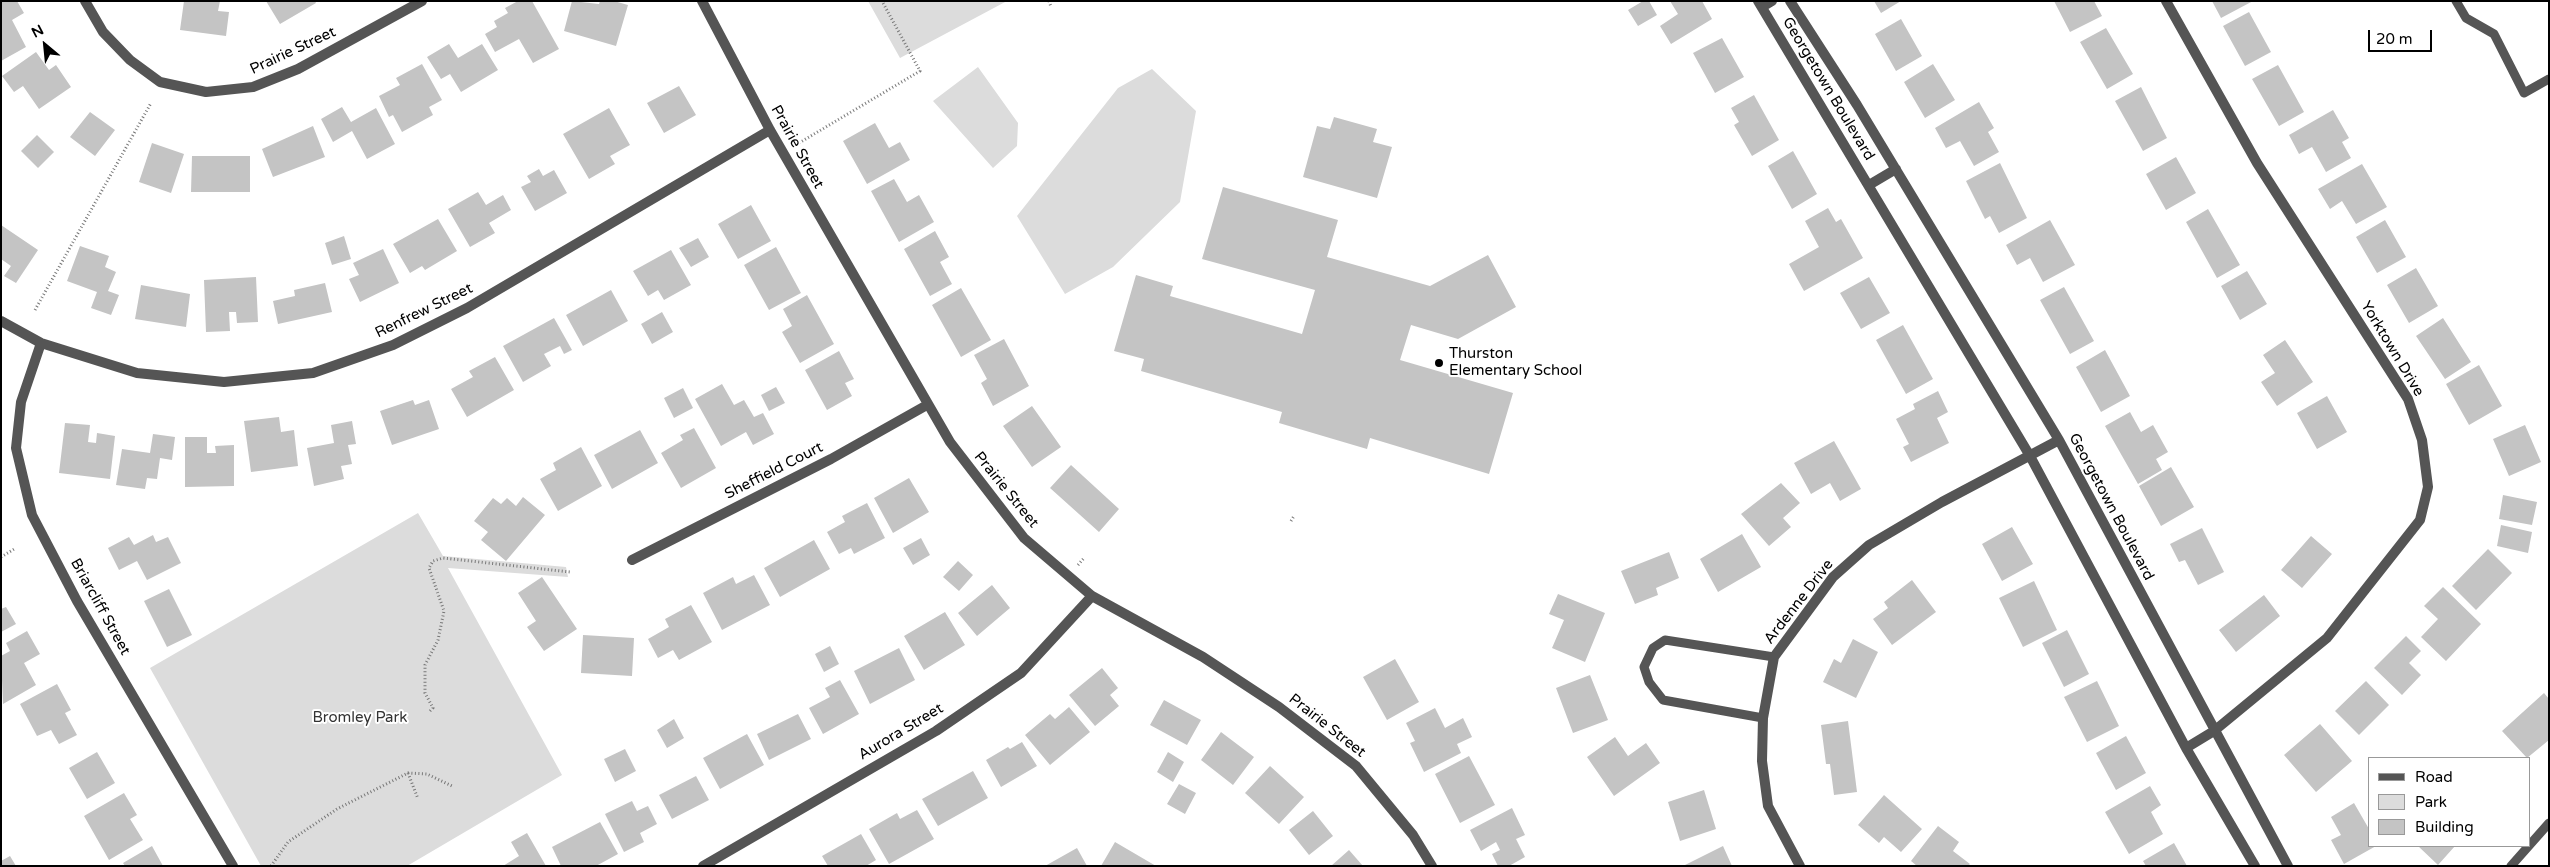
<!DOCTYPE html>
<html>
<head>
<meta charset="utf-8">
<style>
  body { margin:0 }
  #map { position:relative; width:2550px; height:867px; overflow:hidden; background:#fff; font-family:"Varela Round",sans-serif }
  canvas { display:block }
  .frame { position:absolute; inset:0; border:2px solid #000; pointer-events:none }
  .legend { position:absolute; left:2368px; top:757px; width:162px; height:90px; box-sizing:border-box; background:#fff; border:1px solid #999; margin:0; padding:6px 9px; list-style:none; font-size:15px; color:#000 }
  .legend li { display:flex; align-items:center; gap:10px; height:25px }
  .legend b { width:25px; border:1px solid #999 }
  .north { position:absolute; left:20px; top:20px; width:50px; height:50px; -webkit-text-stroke:4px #fff; paint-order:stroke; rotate:332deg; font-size:14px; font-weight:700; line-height:20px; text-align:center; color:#000 }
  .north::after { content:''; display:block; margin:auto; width:18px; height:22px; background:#000; clip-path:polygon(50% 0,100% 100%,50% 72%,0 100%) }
  .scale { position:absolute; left:2368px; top:30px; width:64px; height:22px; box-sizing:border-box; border:2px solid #000; border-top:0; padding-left:6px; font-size:15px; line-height:18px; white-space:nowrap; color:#000; -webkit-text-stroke:4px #fff; paint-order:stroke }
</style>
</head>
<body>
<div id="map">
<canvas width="2550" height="867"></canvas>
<div class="frame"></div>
<ul class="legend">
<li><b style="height:6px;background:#555"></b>Road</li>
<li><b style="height:14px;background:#dcdcdc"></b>Park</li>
<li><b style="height:14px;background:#c4c4c4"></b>Building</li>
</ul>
<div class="north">N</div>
<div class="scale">20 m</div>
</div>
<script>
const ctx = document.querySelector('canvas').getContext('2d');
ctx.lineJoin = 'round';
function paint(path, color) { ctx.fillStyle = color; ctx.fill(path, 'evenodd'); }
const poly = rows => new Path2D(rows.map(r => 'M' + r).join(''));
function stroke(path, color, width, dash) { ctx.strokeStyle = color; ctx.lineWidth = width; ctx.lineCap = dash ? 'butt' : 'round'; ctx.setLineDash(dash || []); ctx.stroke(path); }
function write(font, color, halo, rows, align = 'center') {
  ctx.font = font + ' "Varela Round",sans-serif'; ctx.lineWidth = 4; ctx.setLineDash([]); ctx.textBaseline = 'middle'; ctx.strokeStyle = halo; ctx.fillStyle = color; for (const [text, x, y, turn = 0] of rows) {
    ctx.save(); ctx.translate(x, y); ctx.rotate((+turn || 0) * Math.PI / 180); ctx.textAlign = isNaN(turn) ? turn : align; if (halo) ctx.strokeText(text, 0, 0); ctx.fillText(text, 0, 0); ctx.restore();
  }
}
const green = poly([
  [868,1,1007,1,900,58],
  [978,67,1018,123,1017,146,993,168,933,101],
  [1152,69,1196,111,1180,202,1113,267,1065,294,1017,216,1118,88],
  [418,513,443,556,566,567,568,577,448,568,562,775,407,866,261,866,150,668]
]);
const building = poly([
  [1,1,17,1,24,13,12,20,26,47,1,61],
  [184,1,220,1,218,11,229,12,226,36,180,30],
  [266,1,315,1,316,3,280,24],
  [518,1,532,1,559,49,533,63,519,39,495,52,485,34,497,27,494,21,508,13,505,8],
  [572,1,599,4,600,1,614,1,628,5,616,46,564,31],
  [1643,1,1649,1,1657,15,1638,26,1628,10],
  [1670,1,1702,1,1712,19,1671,44,1660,26,1678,14],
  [1874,1,1901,1,1881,13],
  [2054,1,2094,1,2102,16,2070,32],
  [2212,1,2253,1,2221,18],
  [2249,12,2271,52,2245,66,2223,26],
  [1901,19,1922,56,1896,71,1875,34],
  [2106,28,2133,74,2107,89,2080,42],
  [1722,38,1744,77,1715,93,1693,53],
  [449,44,458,58,482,44,498,70,461,92,450,74,441,79,427,57],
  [36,52,49,70,56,65,71,87,39,109,23,86,14,92,2,76],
  [422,64,442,100,429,107,433,115,402,132,393,115,389,117,379,96,400,85,396,78],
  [1933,64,1955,100,1925,118,1904,82],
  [2278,65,2304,112,2279,126,2252,79],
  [679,86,696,115,664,133,647,103],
  [2141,87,2167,138,2143,151,2115,101],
  [1754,95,1779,140,1752,156,1734,125,1739,122,1731,108],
  [1979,102,1994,128,1988,132,1999,152,1974,166,1960,141,1946,148,1935,128],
  [342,107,351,122,376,108,395,144,367,159,352,131,333,142,321,119],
  [609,108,630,145,610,156,615,164,589,179,563,134],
  [2333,110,2349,138,2342,142,2351,158,2326,172,2312,147,2299,154,2289,135],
  [90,112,115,130,95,156,70,137],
  [1334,117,1377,129,1373,142,1392,147,1377,198,1303,177,1317,126,1330,129],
  [875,123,889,148,900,142,910,160,867,184,843,141],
  [313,126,325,157,273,177,262,149],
  [37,135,54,152,38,168,21,151],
  [152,143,184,154,171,193,139,182],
  [1793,151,1817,194,1792,209,1768,166],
  [192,156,250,156,250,192,191,192],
  [2176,157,2196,193,2166,210,2146,174],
  [2000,163,2027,218,1999,233,1990,216,1985,219,1966,181],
  [2362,164,2387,207,2356,224,2342,201,2330,209,2318,189],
  [539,169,543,176,554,170,567,193,535,211,521,187,531,182,527,176],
  [894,179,907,202,919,195,934,222,899,242,871,191],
  [1223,187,1338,220,1327,257,1430,286,1488,255,1516,307,1458,339,1411,325,1400,360,1513,393,1489,474,1370,438,1367,449,1279,423,1282,412,1141,371,1144,359,1114,351,1136,275,1173,286,1170,296,1302,334,1315,290,1202,259],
  [478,192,486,205,503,195,511,210,489,223,495,233,470,247,448,209],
  [751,205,771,241,738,259,718,224],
  [1828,208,1836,222,1841,219,1863,258,1804,291,1789,264,1819,247,1805,221],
  [2208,209,2240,265,2217,278,2186,222],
  [438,219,457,251,425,270,422,266,410,273,393,244],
  [2050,220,2075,265,2043,282,2030,258,2017,265,2006,245],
  [2385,220,2406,257,2377,273,2356,237],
  [1,225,38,250,16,283,4,276,11,266,1,259],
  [935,231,949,257,940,262,952,284,930,296,904,249],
  [344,236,351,259,332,265,325,243],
  [698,238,709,257,691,267,679,248],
  [80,246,109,256,105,267,116,272,108,291,119,295,111,315,91,308,97,292,67,281],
  [776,247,801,293,769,310,744,265],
  [383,249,399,283,360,302,349,279,359,275,353,263],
  [671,250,691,285,664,300,658,290,648,296,633,271],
  [2416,268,2438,306,2409,323,2387,285],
  [2247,271,2267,304,2240,320,2221,286],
  [256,277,258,322,237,323,236,312,229,312,230,331,206,332,204,280],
  [1869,277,1890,313,1861,329,1840,293],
  [325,283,332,312,278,324,273,301,295,296,294,290],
  [141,285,190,294,186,327,135,319],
  [2064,287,2094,341,2070,354,2040,300],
  [961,288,991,340,961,357,932,305],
  [611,290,628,321,583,346,566,315],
  [807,295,834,344,800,363,782,332,792,326,783,309],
  [662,312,673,332,652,344,641,324],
  [554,318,572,350,564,354,560,346,544,354,551,366,523,382,503,346],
  [2443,318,2471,362,2445,379,2416,336],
  [1903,325,1933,379,1906,394,1876,340],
  [1004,339,1029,386,993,406,981,383,987,379,974,355],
  [2285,340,2313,382,2277,406,2261,382,2275,373,2263,355],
  [2105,350,2130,396,2101,412,2076,367],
  [839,351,854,379,845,383,852,396,827,410,805,370],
  [495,357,514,390,467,417,451,389,473,377,469,371],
  [2479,365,2502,406,2469,425,2446,384],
  [722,384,734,405,744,400,754,417,763,413,774,434,753,445,746,432,721,446,695,399],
  [776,387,785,403,769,411,761,395],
  [683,388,693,408,674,418,664,398],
  [1938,391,1948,412,1937,418,1949,443,1911,462,1903,447,1909,444,1896,419,1915,409,1913,404],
  [2327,396,2347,432,2317,449,2297,413],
  [413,400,415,405,429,400,439,429,392,445,380,411],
  [1032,406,1061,447,1032,467,1003,426],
  [2130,412,2141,432,2153,425,2168,452,2156,459,2162,470,2138,484,2105,426],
  [279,417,281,432,294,430,298,466,251,472,244,421],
  [352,421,356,444,348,445,352,464,341,466,344,479,314,486,307,448,334,443,331,425],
  [65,423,90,425,88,442,96,443,97,433,115,436,110,479,59,473],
  [2525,425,2541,462,2509,476,2493,439],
  [694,428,716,468,681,488,661,453,683,440,680,435],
  [640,430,658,463,612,489,594,455],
  [153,434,175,437,172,460,160,458,157,479,147,478,145,489,116,485,122,449,150,453],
  [185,437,207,437,207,453,216,453,215,446,234,445,234,486,185,487],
  [1834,441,1861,489,1840,501,1830,483,1811,494,1794,463],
  [581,447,602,486,558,511,540,479,556,470,553,463],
  [1071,465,1119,509,1099,532,1050,488],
  [2171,467,2194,507,2161,526,2139,486],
  [909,478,929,512,893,533,874,498],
  [1781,483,1800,503,1783,518,1791,527,1769,546,1741,514],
  [2503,495,2537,502,2532,525,2499,519],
  [523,497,545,515,506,561,481,540,488,532,474,521,493,498,501,504,507,498,516,506],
  [867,503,885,538,854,554,851,548,839,554,827,532,845,522,842,516],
  [2501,525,2532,532,2528,553,2497,546],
  [2012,527,2033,564,2002,581,1982,544],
  [2202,528,2224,572,2198,585,2185,560,2179,562,2170,544],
  [1742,534,1761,567,1718,592,1700,559],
  [153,535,156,542,168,537,181,563,147,580,137,561,119,570,108,548,129,537,134,545],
  [2311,536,2332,554,2302,588,2281,570],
  [921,538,930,555,913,565,903,548],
  [814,540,830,569,780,597,764,568],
  [2488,549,2512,573,2476,610,2452,586],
  [1669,552,1679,578,1656,588,1658,595,1635,604,1621,571],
  [958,561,973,575,959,591,943,577],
  [754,575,770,605,722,630,703,593,733,577,736,584],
  [542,577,577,629,544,651,527,627,536,621,518,593],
  [1912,580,1936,612,1892,645,1873,619,1888,608,1884,602],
  [2034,581,2057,630,2023,647,1999,598],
  [992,585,1010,608,977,636,958,613],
  [2443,587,2481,624,2446,661,2421,637,2438,619,2424,606],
  [169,589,192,635,167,647,144,601],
  [1558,594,1605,613,1585,662,1552,648,1564,620,1549,614],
  [2264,595,2280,616,2236,652,2219,630],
  [691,605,712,642,679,660,673,650,658,658,648,639,669,627,665,619],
  [6,607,16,624,1,632,1,609],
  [945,612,965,645,924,670,904,636],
  [2067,630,2089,674,2064,687,2042,643],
  [27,631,40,654,24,663,36,685,3,704,1,656,10,651,6,643],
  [583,635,634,638,632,676,581,673],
  [2406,636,2421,651,2409,663,2421,675,2402,695,2374,668],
  [1853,639,1878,652,1856,698,1823,682,1834,659,1841,663],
  [830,646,839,664,824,672,815,654],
  [899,648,915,680,870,704,854,671],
  [1395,659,1419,702,1387,720,1363,677],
  [1102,668,1118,688,1110,695,1119,706,1095,726,1069,695],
  [1590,675,1608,720,1573,733,1556,688],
  [840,680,859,714,823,734,809,708,830,697,825,688],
  [2097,681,2119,726,2087,742,2064,697],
  [2366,681,2389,705,2359,735,2335,711],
  [57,684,71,710,65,713,77,735,59,744,51,730,37,736,20,704],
  [2544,693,2549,699,2549,740,2527,758,2502,731],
  [1164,700,1201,720,1187,745,1150,725],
  [1069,707,1090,732,1050,765,1025,735,1050,714,1055,719],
  [1435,708,1445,728,1463,718,1472,737,1457,744,1461,753,1424,772,1410,743,1415,741,1406,723],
  [798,714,811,739,769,760,757,734],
  [674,719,684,738,667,748,657,730],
  [1848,721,1857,792,1834,795,1830,764,1826,764,1821,725],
  [2320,724,2352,761,2316,792,2284,755],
  [1221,732,1254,757,1233,785,1201,760],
  [747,734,764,765,720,789,703,758],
  [2126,736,2146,773,2116,790,2096,753],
  [1615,737,1628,756,1646,743,1660,763,1614,796,1587,757],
  [1022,742,1037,766,1001,787,986,760,1008,747,1010,749],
  [625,749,636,771,615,782,604,759],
  [97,752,115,783,87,799,69,768],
  [1168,752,1184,762,1173,782,1157,772],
  [1469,756,1495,805,1460,823,1435,774],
  [1270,766,1304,797,1279,824,1245,793],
  [973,771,988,798,938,826,922,799],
  [696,776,709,800,672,819,659,795],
  [1179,784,1196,793,1185,814,1167,804],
  [2150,786,2161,805,2151,812,2163,834,2129,854,2105,812],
  [1704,790,1716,829,1680,841,1668,802],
  [124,793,137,815,130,819,143,840,109,860,84,816],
  [1884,795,1922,829,1901,852,1884,837,1879,843,1858,825],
  [632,801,637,811,648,806,657,824,640,833,644,842,624,852,605,814],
  [2354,803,2369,829,2369,846,2376,846,2344,864,2331,840,2341,835,2331,817],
  [1512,808,1525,835,1516,839,1525,857,1509,866,1498,866,1492,854,1500,850,1496,842,1481,851,1470,830],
  [917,810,934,839,889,864,869,829,897,813,900,819],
  [1313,811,1333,836,1309,855,1289,830],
  [600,822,618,854,596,866,561,866,552,847],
  [1938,826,1959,842,1953,851,1970,864,1968,866,1917,866,1911,861],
  [527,833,546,866,503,866,519,856,511,842],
  [861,834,876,860,866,866,828,866,822,856],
  [1115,842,1156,866,1101,866],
  [2174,843,2187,866,2146,866,2143,861],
  [152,846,163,866,125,866,123,863],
  [1723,846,1732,866,1683,866],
  [2418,846,2455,846,2438,865],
  [1077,848,1087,866,1045,866],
  [1349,850,1363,866,1331,866],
  [10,856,16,866,1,866,1,861]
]);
const path = poly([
  [1049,1,1051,7],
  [799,143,920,71,882,1],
  [35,310,151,103],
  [1291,521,1294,516],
  [1,557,16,548],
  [1078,565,1084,558],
  [430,711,433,708,425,693,425,665,438,640,444,611,429,568,433,561,443,558,570,572],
  [408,773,418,799],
  [271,866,288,842,337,809,408,773,427,774,452,786]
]);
const service = poly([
  [2456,1,2466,18,2494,34,2524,93,2549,79],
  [1763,718,1663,700,1649,682,1644,667,1653,648,1665,640,1774,657],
  [2511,866,2549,823]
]);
const minor = poly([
  [85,1,103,32,130,60,160,82,206,92,253,87,298,69,422,1],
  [702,1,770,130,950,442,1024,538,1092,596,1203,657,1279,707,1356,766,1413,835,1432,866],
  [1758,1,2030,456,2186,748,2255,866],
  [1790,1,1857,105,2059,440,2288,866],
  [2166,1,2257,163,2408,399,2422,440,2428,487,2420,520,2327,638,2214,731,2186,748],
  [1762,7,1772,1],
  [1869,185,1896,169],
  [1,321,41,343,137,373,224,382,313,373,393,345,467,308,770,130],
  [41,343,21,402,16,448,32,515,77,601,233,866],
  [632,560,831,459,927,405],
  [703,866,936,731,1021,673,1092,596],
  [1800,866,1768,806,1762,761,1763,718,1774,657,1833,577,1869,545,1942,502,2059,440]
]);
const markers = [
  [1439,363,5,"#000"]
];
const streetNames = [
  ["Prairie Street",293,51,-25],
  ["Georgetown Boulevard",1828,89,59],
  ["Prairie Street",797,147,61],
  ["Renfrew Street",424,311,-26],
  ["Yorktown Drive",2392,349,59],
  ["Sheffield Court",774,471,-27],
  ["Prairie Street",1006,490,51],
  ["Georgetown Boulevard",2111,507,62],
  ["Ardenne Drive",1799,602,-52],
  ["Briarcliff Street",100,607,61],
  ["Prairie Street",1327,726,38],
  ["Aurora Street",901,732,-31]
];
const poiNames = [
  ["Thurston",1449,354],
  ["Elementary School",1449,371]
];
const parkNames = [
  ["Bromley Park",360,718]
];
paint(green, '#dcdcdc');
paint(building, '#c4c4c4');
stroke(path, '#777', 3, [1, 2.5]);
stroke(service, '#555', 9);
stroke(minor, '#555', 10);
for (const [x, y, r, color] of markers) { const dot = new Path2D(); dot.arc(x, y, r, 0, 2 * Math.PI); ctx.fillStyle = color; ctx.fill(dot); stroke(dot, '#fff', 2); }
write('15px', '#000', '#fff', streetNames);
write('15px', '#000', '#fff', poiNames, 'left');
write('15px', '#333', '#fff', parkNames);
</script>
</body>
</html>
